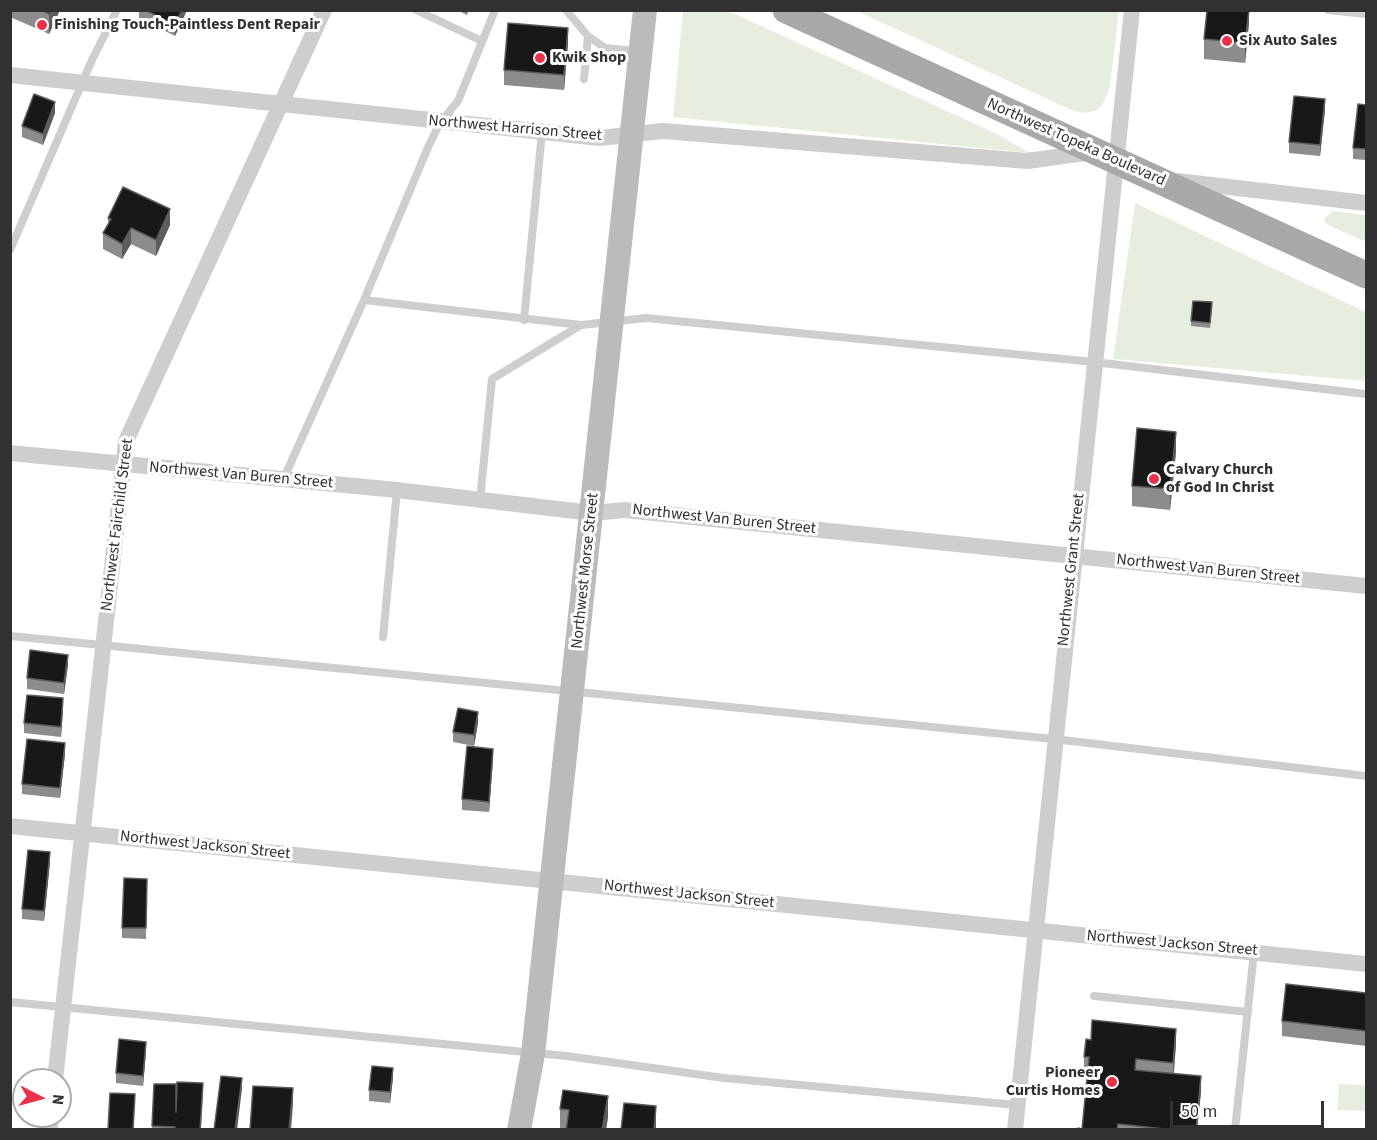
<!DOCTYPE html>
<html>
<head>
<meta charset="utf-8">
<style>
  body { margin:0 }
  #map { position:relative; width:1377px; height:1140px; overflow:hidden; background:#fff; font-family:"Source Sans 3",sans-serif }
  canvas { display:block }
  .frame { position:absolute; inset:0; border:12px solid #313131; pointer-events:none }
  .north { position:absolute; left:12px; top:1068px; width:60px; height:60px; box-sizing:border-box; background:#fff; border:2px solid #adadad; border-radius:50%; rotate:96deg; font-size:16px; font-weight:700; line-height:24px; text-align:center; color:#313131 }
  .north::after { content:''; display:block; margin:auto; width:21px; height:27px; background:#eb3049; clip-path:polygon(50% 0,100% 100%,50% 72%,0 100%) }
  .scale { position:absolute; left:1170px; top:1101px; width:154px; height:27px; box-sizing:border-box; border:3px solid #313131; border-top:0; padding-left:8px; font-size:18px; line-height:21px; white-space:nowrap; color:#313131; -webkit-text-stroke:4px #fff; paint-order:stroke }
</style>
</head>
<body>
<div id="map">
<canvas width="1377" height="1140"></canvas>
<div class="frame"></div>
<div class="north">N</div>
<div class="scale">50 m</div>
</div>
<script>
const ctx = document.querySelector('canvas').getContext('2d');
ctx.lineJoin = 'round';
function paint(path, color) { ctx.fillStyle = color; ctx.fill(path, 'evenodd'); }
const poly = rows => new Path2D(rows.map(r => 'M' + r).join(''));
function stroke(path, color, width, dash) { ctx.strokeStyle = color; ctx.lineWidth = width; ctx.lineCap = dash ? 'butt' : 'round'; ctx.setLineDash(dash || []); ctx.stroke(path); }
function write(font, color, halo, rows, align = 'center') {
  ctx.font = font + ' "Source Sans 3",sans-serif'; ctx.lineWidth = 6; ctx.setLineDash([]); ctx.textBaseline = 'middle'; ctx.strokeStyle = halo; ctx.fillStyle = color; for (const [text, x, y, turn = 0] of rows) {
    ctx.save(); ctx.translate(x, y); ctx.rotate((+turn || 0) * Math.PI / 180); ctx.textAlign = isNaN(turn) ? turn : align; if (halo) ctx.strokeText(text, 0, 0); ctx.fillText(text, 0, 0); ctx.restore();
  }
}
const green = poly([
  [683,11,723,11,735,14,995,133,1030,153,673,117],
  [857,11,1119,11,1110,86,1103,104,1095,111,1084,113,1071,110],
  [1135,203,1366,312,1366,381,1113,359],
  [1333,211,1366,215,1366,242,1326,224,1324,219],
  [1339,1084,1366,1085,1366,1111,1337,1110]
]);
const service = poly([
  [416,10,482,41],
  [495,10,458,101,440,123,429,145,364,300,581,325,646,318,1094,362,1366,394],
  [566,10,588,36,605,48,637,51],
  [1328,10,1366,14],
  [584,79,588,36],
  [10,250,92,60,117,10],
  [524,320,542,132],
  [283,480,364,300],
  [480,500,492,379,581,325],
  [10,636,1054,739,1366,776],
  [383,637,397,490],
  [1094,996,1248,1012],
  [10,1002,567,1056,724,1078,1017,1105],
  [1235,1130,1254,952]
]);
const minor = poly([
  [10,75,600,138,663,131,1027,161,1092,152],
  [1177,181,1366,203],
  [10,453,397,490,592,513,625,510,1366,586],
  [10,826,1366,964],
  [55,1080,126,441,324,10],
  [50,1130,51,1116],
  [1015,1130,1132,10]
]);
const secondary = poly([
  [519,1130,533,1054,645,10]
]);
const primary = poly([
  [786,10,1366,275]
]);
const wall = poly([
  [10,10,60,10,49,34,10,17],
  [139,10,187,10,175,36,139,18],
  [457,10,469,10,467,15],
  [1249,10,1249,23,1245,63,1204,59,1204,39],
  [568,43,564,90,504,85,504,70],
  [1366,105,1366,160,1353,159,1353,148],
  [1325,110,1320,156,1289,153,1289,142],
  [55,113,43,145,22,137,22,126],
  [108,218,170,225,156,256,131,244,122,259,103,249,103,233,108,224],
  [1212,308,1210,328,1191,326,1191,321],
  [1176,452,1170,510,1132,506,1132,486],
  [68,665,64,694,27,689,27,678],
  [63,709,61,737,24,733,24,723],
  [478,723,474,746,453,742,453,732],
  [65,754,60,798,22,794,22,784],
  [493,759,489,812,462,810,462,799],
  [50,862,44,921,22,919,22,909],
  [147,879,146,939,122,938,122,928],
  [1366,993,1366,1046,1282,1036,1282,1021],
  [1176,1044,1174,1074,1201,1092,1197,1130,1078,1130,1082,1129,1088,1073,1084,1072,1084,1057],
  [146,1052,143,1086,116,1083,116,1073],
  [393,1078,390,1103,369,1101,369,1090],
  [154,1084,176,1112,203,1093,201,1130,152,1130],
  [560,1109,608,1117,606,1130,560,1129]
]);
const shadedWall = poly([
  [51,10,60,10,49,34,49,14],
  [182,10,187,10,175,36,175,25],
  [1249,10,1249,23,1245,63,1245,43],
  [568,28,568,43,564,90,564,75],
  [1325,99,1325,110,1320,156,1320,145],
  [55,102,55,113,43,145,43,134],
  [170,209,170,225,156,256,156,240],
  [131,228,131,244,122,259,122,244],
  [1176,432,1176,452,1170,510,1170,489],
  [68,655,68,665,64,694,64,683],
  [63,698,63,709,61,737,61,727],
  [478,712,478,723,474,746,474,735],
  [65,743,65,754,60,798,60,788],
  [493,749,493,759,489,812,489,802],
  [50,852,50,862,44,921,44,911],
  [1176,1029,1176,1044,1173,1078,1173,1063],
  [146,1042,146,1052,143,1086,143,1076],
  [393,1068,393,1078,390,1103,390,1092],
  [1201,1076,1201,1092,1197,1130,1196,1130],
  [242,1078,242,1089,237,1130,235,1130],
  [293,1088,293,1104,291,1130,289,1130],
  [608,1096,608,1117,606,1130,602,1130],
  [656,1106,656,1130,654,1130]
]);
const building = poly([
  [42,10,51,10,49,14,42,10],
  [145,10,182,10,175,25,145,10],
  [1207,10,1249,10,1245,43,1204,39,1207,10],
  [508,23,568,28,564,75,504,70,508,23],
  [34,94,55,102,43,134,22,126,34,94],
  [1294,96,1325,99,1320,145,1289,142,1294,96],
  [1358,104,1366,105,1366,149,1353,148,1358,104],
  [123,187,170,209,156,240,131,228,122,244,103,233,111,219,108,218,123,187],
  [1193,301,1212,302,1210,323,1191,321,1193,301],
  [1137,428,1176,432,1170,489,1132,486,1137,428],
  [30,650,68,655,64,683,27,678,30,650],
  [27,695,63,698,61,727,24,723,27,695],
  [458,708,478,712,474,735,453,732,458,708],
  [27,739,65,743,60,788,22,784,27,739],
  [467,746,493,749,489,802,462,799,467,746],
  [28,850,50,852,44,911,22,909,28,850],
  [124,878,147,879,146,928,122,928,124,878],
  [1286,984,1366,993,1366,1031,1282,1021,1286,984],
  [1092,1020,1176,1029,1173,1063,1136,1059,1135,1070,1201,1076,1196,1130,1174,1130,1118,1124,1117,1130,1078,1130,1078,1128,1082,1129,1089,1057,1084,1057,1086,1039,1091,1040,1092,1020],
  [119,1039,146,1042,143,1076,116,1073,119,1039],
  [372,1066,393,1068,390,1092,369,1090,372,1066],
  [221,1076,242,1078,235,1130,214,1130,221,1076],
  [177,1082,203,1083,200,1130,175,1130,175,1127,152,1126,154,1084,176,1084,176,1112,177,1082],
  [253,1086,293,1088,289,1130,250,1130,253,1086],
  [563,1090,608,1096,602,1130,566,1130,569,1110,560,1109,563,1090],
  [110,1093,135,1094,133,1130,108,1129,110,1093],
  [624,1103,656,1106,654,1130,621,1130,624,1103]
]);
const markers = [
  [42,25,6,"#eb3049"],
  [1227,41,6,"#eb3049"],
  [540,58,6,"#eb3049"],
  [1154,479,6,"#eb3049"],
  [1112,1082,6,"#eb3049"]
];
const poiNames = [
  ["Finishing Touch-Paintless Dent Repair",54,25],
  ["Six Auto Sales",1239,41],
  ["Kwik Shop",552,58],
  ["Calvary Church",1166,470],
  ["of God In Christ",1166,488],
  ["Pioneer",1100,1073,"right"],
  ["Curtis Homes",1100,1091,"right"]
];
const streetNames = [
  ["Northwest Harrison Street",515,129,5],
  ["Northwest Topeka Boulevard",1076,143,24],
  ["Northwest Van Buren Street",241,476,5],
  ["Northwest Van Buren Street",724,520,6],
  ["Northwest Fairchild Street",118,525,-83],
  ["Northwest Grant Street",1072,570,-84],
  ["Northwest Van Buren Street",1208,570,6],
  ["Northwest Morse Street",586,571,-84],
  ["Northwest Jackson Street",205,846,6],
  ["Northwest Jackson Street",689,895,6],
  ["Northwest Jackson Street",1172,944,5]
];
paint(green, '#e8eedf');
stroke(service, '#cecece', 8);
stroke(minor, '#cecece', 16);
stroke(secondary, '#bbb', 24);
stroke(primary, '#a9a9a9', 27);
paint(wall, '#8c8c8c');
paint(shadedWall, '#5d5d5d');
paint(building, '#181818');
stroke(building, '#5d5d5d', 1.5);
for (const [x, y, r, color] of markers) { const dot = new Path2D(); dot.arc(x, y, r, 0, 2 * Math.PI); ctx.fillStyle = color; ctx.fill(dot); stroke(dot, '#fff', 2); }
write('bold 16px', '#313131', '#fff', poiNames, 'left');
write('16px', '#313131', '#fff', streetNames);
</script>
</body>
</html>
